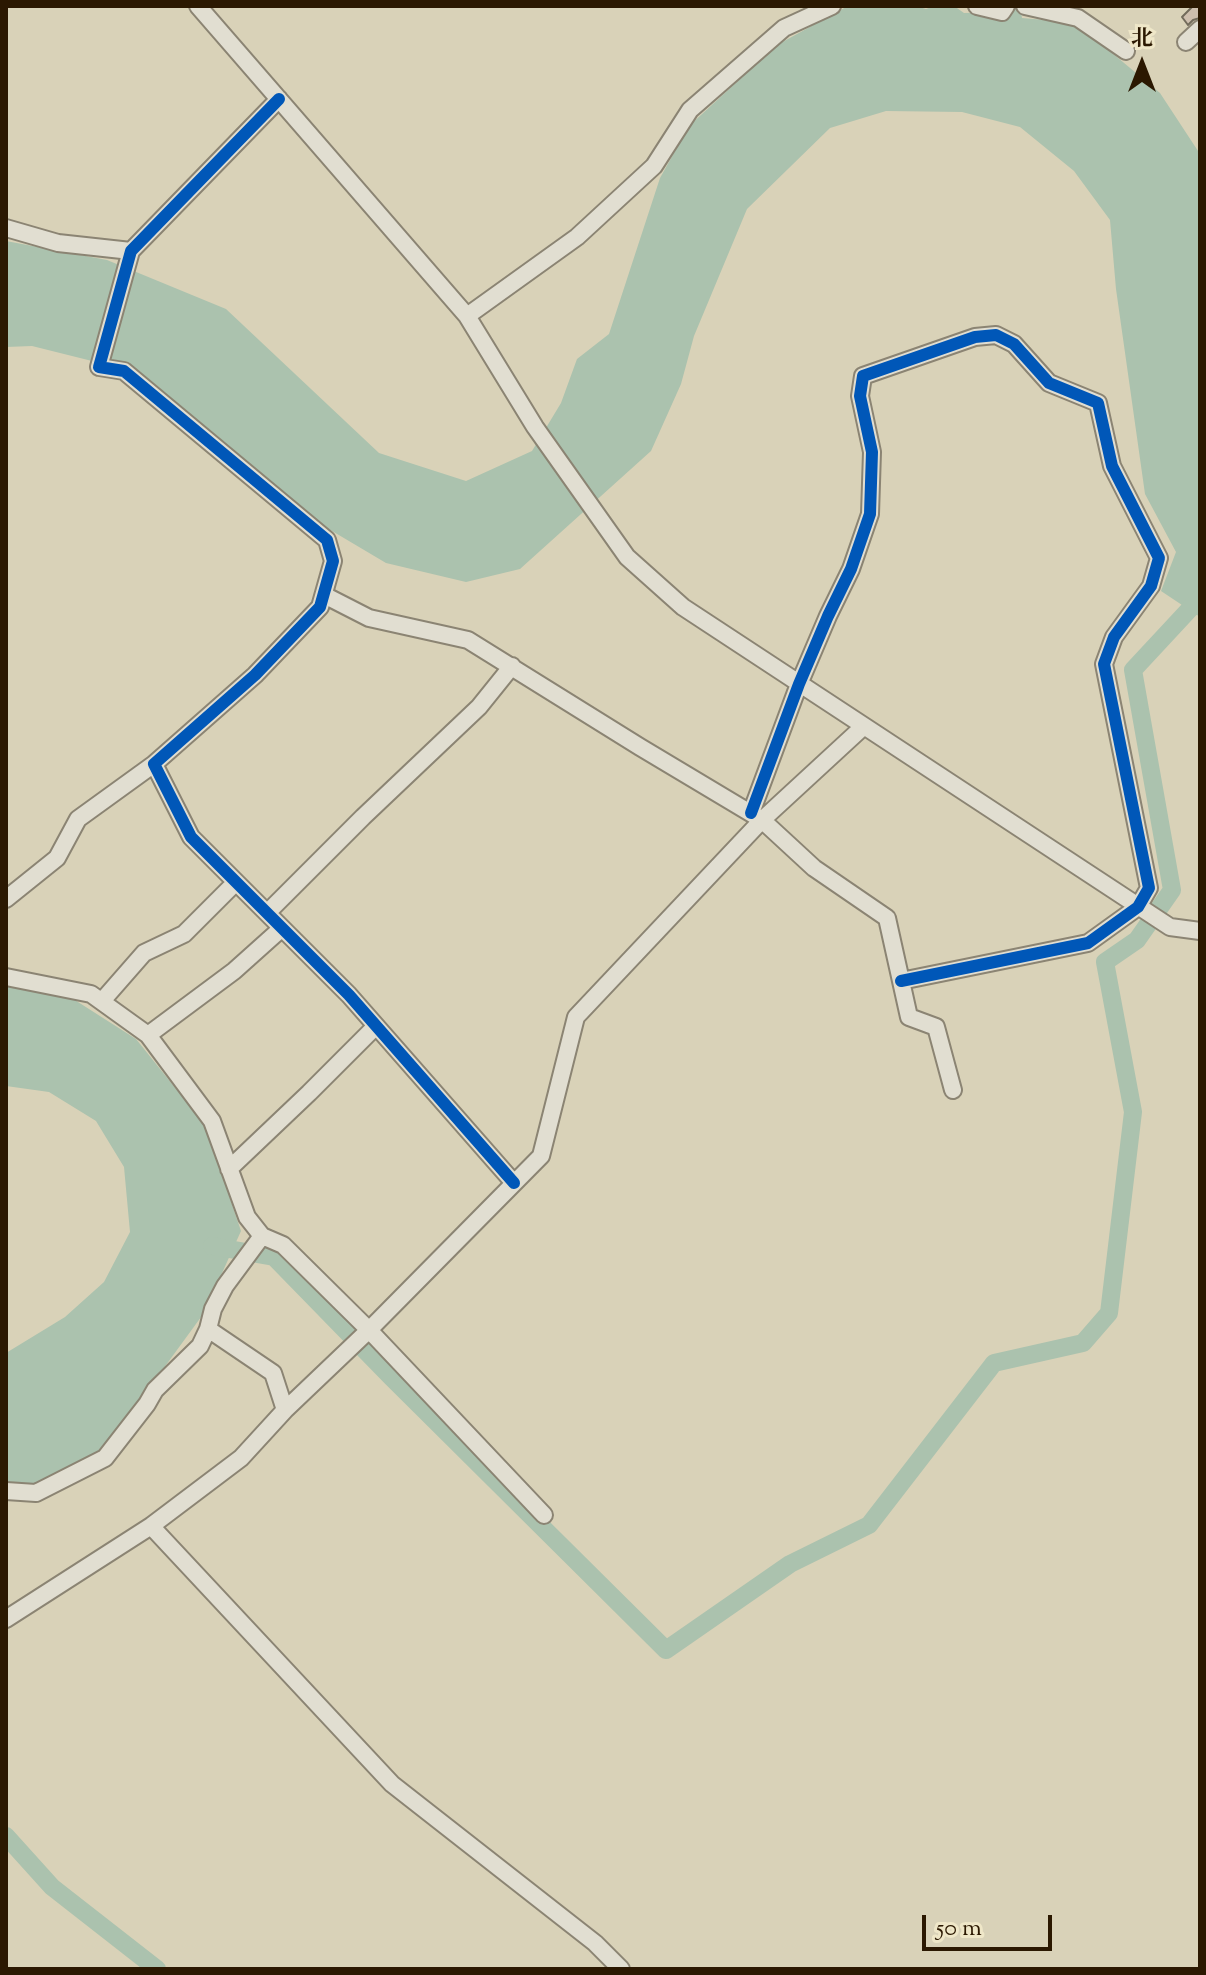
<!DOCTYPE html>
<html>
<head>
<meta charset="utf-8">
<style>
  body { margin:0 }
  #map { position:relative; width:1206px; height:1975px; overflow:hidden; background:#d9d2b8; font-family:"Sorts Mill Goudy","Noto Serif SC",serif }
  canvas { display:block }
  .frame { position:absolute; inset:0; border:8px solid #2b1801; pointer-events:none }
  .north { position:absolute; left:1102px; top:24px; width:80px; height:80px; -webkit-text-stroke:6px #efe7c8; paint-order:stroke; rotate:0deg; font-size:22px; font-weight:700; line-height:32px; text-align:center; color:#2b1801 }
  .north::after { content:''; display:block; margin:auto; width:28px; height:36px; background:#2b1801; clip-path:polygon(50% 0,100% 100%,50% 72%,0 100%) }
  .scale { position:absolute; left:922px; top:1915px; width:130px; height:36px; box-sizing:border-box; border:4px solid #2b1801; border-top:0; padding-left:10px; font-size:24px; line-height:28px; white-space:nowrap; color:#2b1801; -webkit-text-stroke:6px #efe7c8; paint-order:stroke }
</style>
</head>
<body>
<div id="map">
<canvas width="1206" height="1975"></canvas>
<div class="frame"></div>
<div class="north">北</div>
<div class="scale">50 m</div>
</div>
<script>
const ctx = document.querySelector('canvas').getContext('2d');
ctx.lineJoin = 'round';
function paint(path, color) { ctx.fillStyle = color; ctx.fill(path, 'evenodd'); }
const poly = rows => new Path2D(rows.map(r => 'M' + r).join(''));
function stroke(path, color, width, dash) { ctx.strokeStyle = color; ctx.lineWidth = width; ctx.lineCap = dash ? 'butt' : 'round'; ctx.setLineDash(dash || []); ctx.stroke(path); }
const water = poly([
  [848,6,916,6,926,9,934,6,954,6,964,13,1002,12,1008,6,1020,6,1022,18,1057,21,1081,27,1160,93,1200,154,1200,617,1161,591,1176,552,1145,494,1116,289,1110,220,1074,171,1020,127,962,112,886,111,830,128,747,209,694,336,681,384,651,451,520,569,466,582,386,563,327,528,120,368,32,346,6,347,6,241,107,260,226,309,379,453,466,481,532,451,561,403,577,359,609,334,660,178,689,126,777,45],
  [6,984,67,995,136,1039,205,1125,241,1231,204,1313,147,1391,96,1454,42,1483,6,1485,6,1353,65,1317,104,1282,130,1232,124,1167,96,1121,49,1092,6,1086]
]);
const canal = poly([
  [212,1246,274,1257,391,1377,666,1650,790,1564,869,1525,994,1363,1083,1343,1109,1313,1133,1112,1105,962,1137,940,1172,890,1133,670,1200,598],
  [6,1836,52,1887,157,1969]
]);
const building = poly([
  [1193,6,1200,6,1200,18,1193,20,1188,25,1182,17,1193,6]
]);
const street = poly([
  [198,6,467,316,535,427,627,557,683,607,1170,927,1200,931],
  [977,6,1002,12,1006,6],
  [1025,6,1078,18,1126,51],
  [1186,42,1200,29],
  [279,99,131,251,99,367,124,371,327,540,333,561,320,607,255,675,154,764,191,837,349,995,514,1183],
  [6,228,58,243,131,251],
  [467,316,577,237,654,166,690,110,784,28,832,6],
  [324,595,369,618,468,640,640,747,762,820,814,868,887,918,909,1017,936,1027,953,1090],
  [751,813,799,684,828,616,851,569,870,514,872,452,860,396,863,376,975,337,996,335,1014,344,1049,383,1098,403,1112,466,1159,558,1151,586,1114,637,1104,664,1149,888,1138,907,1088,943,901,981],
  [6,899,57,858,78,819,154,764],
  [267,913,363,817,479,707,512,666],
  [6,977,91,994,148,1035,212,1121,247,1217,262,1236,225,1286,213,1309,208,1329,273,1373,285,1410,241,1458,151,1526,6,1619],
  [102,1001,144,953,184,934,236,882],
  [148,1035,234,971,282,928],
  [229,1169,309,1093,376,1026],
  [262,1236,283,1245,369,1330,285,1410],
  [6,1491,36,1493,105,1458,147,1404,155,1390,200,1346,208,1329],
  [544,1515,369,1330,541,1156,576,1017,762,820,864,726],
  [151,1526,392,1784,595,1943,621,1969]
]);
const cycleway = poly([
  [279,99,131,251,99,367,124,371,327,540,333,561,320,607,255,675,154,764,191,837,349,995,514,1183],
  [751,813,799,684,828,616,851,569,870,514,872,452,860,396,863,376,975,337,996,335,1014,344,1049,383,1098,403,1112,466,1159,558,1151,586,1114,637,1104,664,1149,888,1138,907,1088,943,901,981]
]);
paint(water, '#abc2ae');
stroke(canal, '#abc2ae', 18);
paint(building, '#cebfae');
stroke(building, '#726b5b', 2);
stroke(street, '#8b8473', 20);
stroke(street, '#e1ded1', 16);
stroke(cycleway, '#0057b8', 12);
</script>
</body>
</html>
